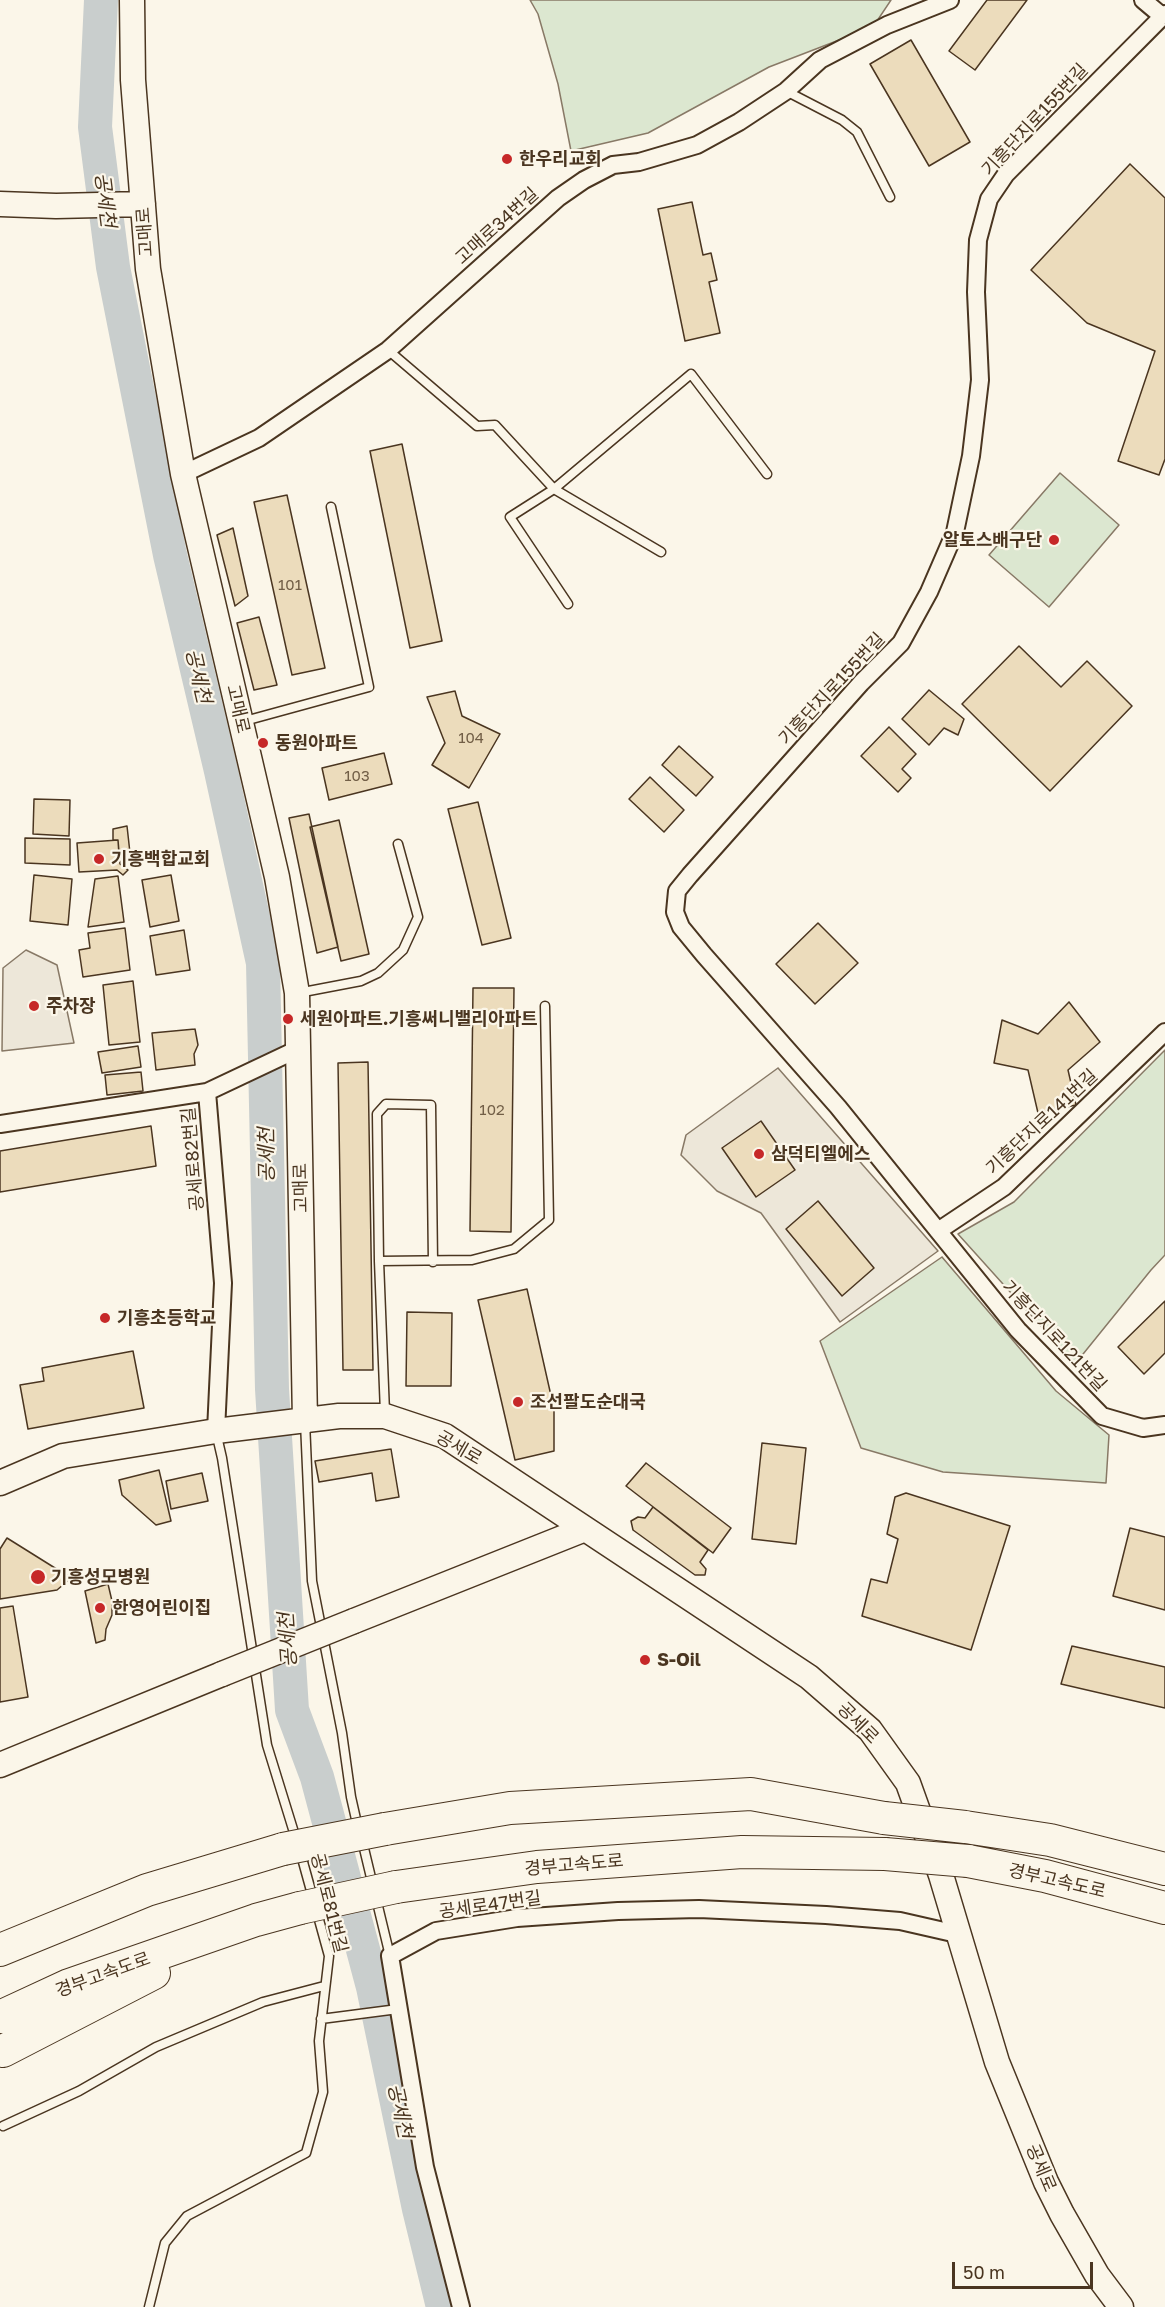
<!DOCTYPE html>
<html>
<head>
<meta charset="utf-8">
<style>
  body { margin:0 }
  #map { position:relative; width:1165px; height:2307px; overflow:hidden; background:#fbf6e9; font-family:"Golos Text",sans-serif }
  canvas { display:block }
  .scale { position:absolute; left:952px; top:2262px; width:141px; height:27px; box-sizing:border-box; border:3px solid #4a3520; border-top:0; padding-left:8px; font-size:18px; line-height:21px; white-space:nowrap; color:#4a3520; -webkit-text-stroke:4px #fbf6e9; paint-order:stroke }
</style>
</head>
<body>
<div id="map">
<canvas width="1165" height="2307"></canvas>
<div class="scale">50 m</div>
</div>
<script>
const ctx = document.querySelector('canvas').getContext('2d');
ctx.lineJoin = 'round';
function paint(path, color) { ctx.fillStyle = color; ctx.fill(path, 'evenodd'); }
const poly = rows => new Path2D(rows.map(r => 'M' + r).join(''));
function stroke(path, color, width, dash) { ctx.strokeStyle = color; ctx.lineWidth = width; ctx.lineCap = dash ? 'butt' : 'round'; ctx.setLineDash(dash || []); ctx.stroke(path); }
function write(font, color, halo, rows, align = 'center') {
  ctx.font = font + ' "Golos Text","Noto Sans KR",sans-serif'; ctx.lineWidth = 4.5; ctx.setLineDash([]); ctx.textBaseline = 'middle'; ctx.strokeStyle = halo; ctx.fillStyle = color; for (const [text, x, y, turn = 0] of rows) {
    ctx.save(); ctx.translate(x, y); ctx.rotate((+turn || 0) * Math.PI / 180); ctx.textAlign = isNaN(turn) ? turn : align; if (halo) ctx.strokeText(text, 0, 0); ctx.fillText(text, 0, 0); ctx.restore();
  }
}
const green = poly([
  [530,0,891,0,873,27,769,67,648,133,571,151,558,84,538,14,530,0],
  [1060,473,1119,525,1049,607,989,555,1060,473],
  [1165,1050,1165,1255,1151,1270,1075,1364,958,1234,1014,1202,1165,1050],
  [942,1257,1056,1391,1109,1435,1106,1483,943,1472,861,1448,820,1341,942,1257]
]);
const parking = poly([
  [26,950,57,965,74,1043,2,1051,3,968,26,950],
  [778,1068,938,1251,840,1322,761,1213,717,1191,681,1155,686,1135,778,1068]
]);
const river = poly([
  [101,0,95,127,113,267,170,555,221,771,263,963,272,1389,292,1710,317,1777,373,1987,419,2209,443,2307]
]);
const building = poly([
  [987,0,1027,0,975,70,949,51,987,0],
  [911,40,970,142,929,166,870,64,911,40],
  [1130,164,1165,198,1165,459,1159,475,1118,461,1155,351,1087,323,1031,270,1130,164],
  [692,202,703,255,711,253,717,280,709,282,720,333,685,341,658,209,692,202],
  [402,444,442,641,410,648,370,451,402,444],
  [287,495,325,668,292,675,254,502,287,495],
  [233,528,248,596,235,606,217,535,233,528],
  [259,617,277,685,254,690,237,623,259,617],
  [1019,646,1061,687,1087,661,1132,706,1050,791,962,704,1019,646],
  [929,690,964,719,958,735,944,728,929,745,902,719,929,690],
  [455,691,462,716,500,734,469,788,432,765,445,743,427,697,455,691],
  [889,727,916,754,902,769,911,778,898,792,861,756,889,727],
  [679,746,713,777,696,796,662,765,679,746],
  [384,753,392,784,329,800,322,768,384,753],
  [650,777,684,810,664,832,629,799,650,777],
  [34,799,70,800,69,836,33,834,34,799],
  [478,802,511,938,482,945,448,809,478,802],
  [309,814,338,947,317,953,289,818,309,814],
  [339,820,369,954,341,961,310,827,339,820],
  [127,826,130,853,119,855,118,840,113,840,113,829,127,826],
  [25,838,70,839,70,865,25,863,25,838],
  [118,840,120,864,128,870,123,875,117,870,79,872,77,843,118,840],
  [34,875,72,879,68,925,30,921,34,875],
  [171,875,179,921,150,927,142,880,171,875],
  [118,876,124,922,88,927,95,879,118,876],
  [818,923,858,963,815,1004,776,964,818,923],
  [125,928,130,970,83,977,79,950,90,948,88,933,125,928],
  [184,930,190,970,156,975,150,936,184,930],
  [133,981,140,1042,109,1045,103,985,133,981],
  [473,988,514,988,511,1232,470,1231,473,988],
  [1069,1002,1100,1042,1068,1070,1076,1105,1038,1113,1028,1070,994,1063,1002,1020,1038,1034,1069,1002],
  [195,1029,198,1045,194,1054,195,1065,156,1070,152,1033,195,1029],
  [138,1046,141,1067,102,1073,98,1052,138,1046],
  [368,1062,373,1370,343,1370,338,1063,368,1062],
  [141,1072,143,1091,107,1095,105,1075,141,1072],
  [761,1121,795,1170,756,1197,722,1148,761,1121],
  [151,1126,156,1166,0,1192,0,1151,151,1126],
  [818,1201,874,1268,842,1296,786,1229,818,1201],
  [527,1289,554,1409,554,1451,515,1460,478,1300,527,1289],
  [1165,1301,1165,1353,1144,1374,1118,1347,1165,1301],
  [407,1312,452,1313,451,1386,406,1386,407,1312],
  [133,1351,144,1408,28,1429,20,1385,44,1381,42,1368,133,1351],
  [762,1443,806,1448,796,1544,752,1539,762,1443],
  [391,1449,399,1497,376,1501,372,1473,319,1482,315,1461,391,1449],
  [646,1463,731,1528,713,1553,626,1486,646,1463],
  [159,1470,171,1521,156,1525,122,1495,119,1480,159,1470],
  [202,1473,208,1501,171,1509,166,1481,202,1473],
  [906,1493,1010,1526,971,1650,862,1616,871,1579,887,1583,898,1539,887,1534,895,1497,906,1493],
  [653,1507,708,1550,700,1562,706,1569,705,1575,695,1575,633,1530,631,1521,638,1517,645,1518,653,1507],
  [1130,1528,1165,1537,1165,1610,1113,1596,1130,1528],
  [7,1538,71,1578,57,1590,0,1599,0,1549,7,1538],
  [108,1584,112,1601,112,1615,106,1629,105,1640,96,1643,85,1591,108,1584],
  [13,1606,28,1697,0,1702,0,1608,13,1606],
  [1072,1646,1165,1667,1165,1708,1061,1684,1072,1646]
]);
const lane = poly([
  [786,91,842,120,857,132,890,197],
  [388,350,477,426,495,425,554,489,510,517,568,604],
  [661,552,554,489,691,374,767,474],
  [241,722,369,687,331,507],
  [298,993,361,981,378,973,403,950,418,917,398,844],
  [379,1261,472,1260,514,1249,549,1220,545,1006],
  [385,1413,379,1261,377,1114,386,1104,431,1105,433,1262],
  [305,1422,312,1581,342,1733,351,1797,358,1828],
  [216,1432,222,1458,267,1745,296,1839],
  [362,1840,373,1886],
  [376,1898,390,1956],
  [321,2019,398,2009],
  [3,2126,79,2091,156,2047,263,2002,324,1986],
  [149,2307,165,2243,187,2216,306,2153,323,2092,319,2041,329,1956,300,1851]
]);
const street = poly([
  [1143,0,1162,16],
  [1165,14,1006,174,989,199,978,240,976,292,980,380,971,456,955,532,929,592,901,643,861,683,690,875,677,891,675,912,681,927,704,955,838,1107,1018,1330,1102,1416,1143,1428,1165,1425],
  [183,474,259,438,388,350,558,198,584,180,613,165,639,162,697,145,739,122,786,91,820,60,887,25,950,0],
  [207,1092,298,1049],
  [0,1124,207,1092,223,1283,216,1431],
  [938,1231,1004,1187,1165,1032],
  [461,2307,425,2167,390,1956,436,1931,517,1918,618,1911,699,1909,826,1915,900,1921,957,1934]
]);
const secondary = poly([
  [132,0,133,80,148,269,183,474,277,877,297,993,305,1421],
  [0,204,56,206,143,204],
  [0,1483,63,1456,216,1431,339,1416,385,1416,445,1436,809,1677,870,1730,908,1783,941,1875,997,2062,1046,2182,1062,2214,1097,2275,1121,2307],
  [354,1621,585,1529],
  [0,1765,222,1674]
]);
const highway = poly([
  [965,1827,1050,1840,1165,1869],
  [385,1829,510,1808,751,1794,884,1818],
  [968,1861,1045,1876,1165,1908],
  [396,1887,537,1867,742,1852,885,1854],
  [0,1950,147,1890,283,1849],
  [0,2017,69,1985,256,1920,300,1908],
  [3,2051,154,1973]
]);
const secondaryBridge = poly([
  [222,1674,354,1621]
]);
const highwayBridge = poly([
  [884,1818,965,1827],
  [283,1849,385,1829],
  [885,1854,968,1861],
  [300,1908,396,1887]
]);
const markers = [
  [507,159,6,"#c62828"],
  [1054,540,6,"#c62828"],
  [263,743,6,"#c62828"],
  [99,859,6,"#c62828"],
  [34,1006,6,"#c62828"],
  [288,1019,6,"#c62828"],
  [759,1154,6,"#c62828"],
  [105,1318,6,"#c62828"],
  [518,1402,6,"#c62828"],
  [38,1577,8,"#c62828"],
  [100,1608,6,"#c62828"],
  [645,1660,6,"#c62828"]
];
const numberNames = [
  ["101",290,585],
  ["104",471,738],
  ["103",357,776],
  ["102",492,1110]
];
const streetNames = [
  ["기흥단지로155번길",1035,120,-47],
  ["고매로34번길",497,226,-42],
  ["고매로",145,232,-94],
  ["기흥단지로155번길",832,689,-47],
  ["고매로",238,709,77],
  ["기흥단지로141번길",1042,1122,-43],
  ["공세로82번길",193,1159,-95],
  ["고매로",301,1188,-91],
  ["기흥단지로121번길",1054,1336,47],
  ["공세로",459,1448,30],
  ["공세로",858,1723,45],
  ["경부고속도로",574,1865,-5],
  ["경부고속도로",1057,1881,13],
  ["공세로81번길",329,1903,76],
  ["공세로47번길",490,1905,-8],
  ["경부고속도로",103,1975,-20],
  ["공세로",1041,2168,67]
];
const poiNames = [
  ["한우리교회",519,159],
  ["알토스배구단",1042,540,"right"],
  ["동원아파트",275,743],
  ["기흥백합교회",111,859],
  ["주차장",46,1006],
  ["세원아파트.기흥써니밸리아파트",300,1019],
  ["삼덕티엘에스",771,1154],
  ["기흥초등학교",117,1318],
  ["조선팔도순대국",530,1402],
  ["기흥성모병원",51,1577],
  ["한영어린이집",112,1608],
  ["S-Oil",657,1660]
];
const waterNames = [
  ["공세천",105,200,83],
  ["공세천",198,676,77],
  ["공세천",267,1155,-91],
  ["공세천",288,1640,-94],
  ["공세천",400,2111,78]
];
paint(green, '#dce7d0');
stroke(green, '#887966', 1.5);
paint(parking, '#ede7d9');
stroke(parking, '#887966', 1.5);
stroke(river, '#c9cecd', 34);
paint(building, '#ecdcbc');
stroke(building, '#4a3520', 1.5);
stroke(lane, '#4a3520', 11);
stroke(street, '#4a3520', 20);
stroke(secondary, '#4a3520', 27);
stroke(highway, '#4a3520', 34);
stroke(lane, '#fbf6e9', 8);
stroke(street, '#fbf6e9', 16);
stroke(secondary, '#fbf6e9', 24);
stroke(highway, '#fbf6e9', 32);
stroke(secondaryBridge, '#4a3520', 27, []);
stroke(highwayBridge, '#4a3520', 34, []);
stroke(secondaryBridge, '#fbf6e9', 24);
stroke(highwayBridge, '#fbf6e9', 32);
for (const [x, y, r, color] of markers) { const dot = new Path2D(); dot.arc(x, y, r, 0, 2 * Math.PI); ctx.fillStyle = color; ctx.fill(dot); stroke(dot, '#fbf6e9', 2); }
write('15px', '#725f47', null, numberNames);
write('18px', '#4a3520', '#fbf6e9', streetNames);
write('bold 18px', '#4a3520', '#fbf6e9', poiNames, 'left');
write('italic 20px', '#4a3520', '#fbf6e9', waterNames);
</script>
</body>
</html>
